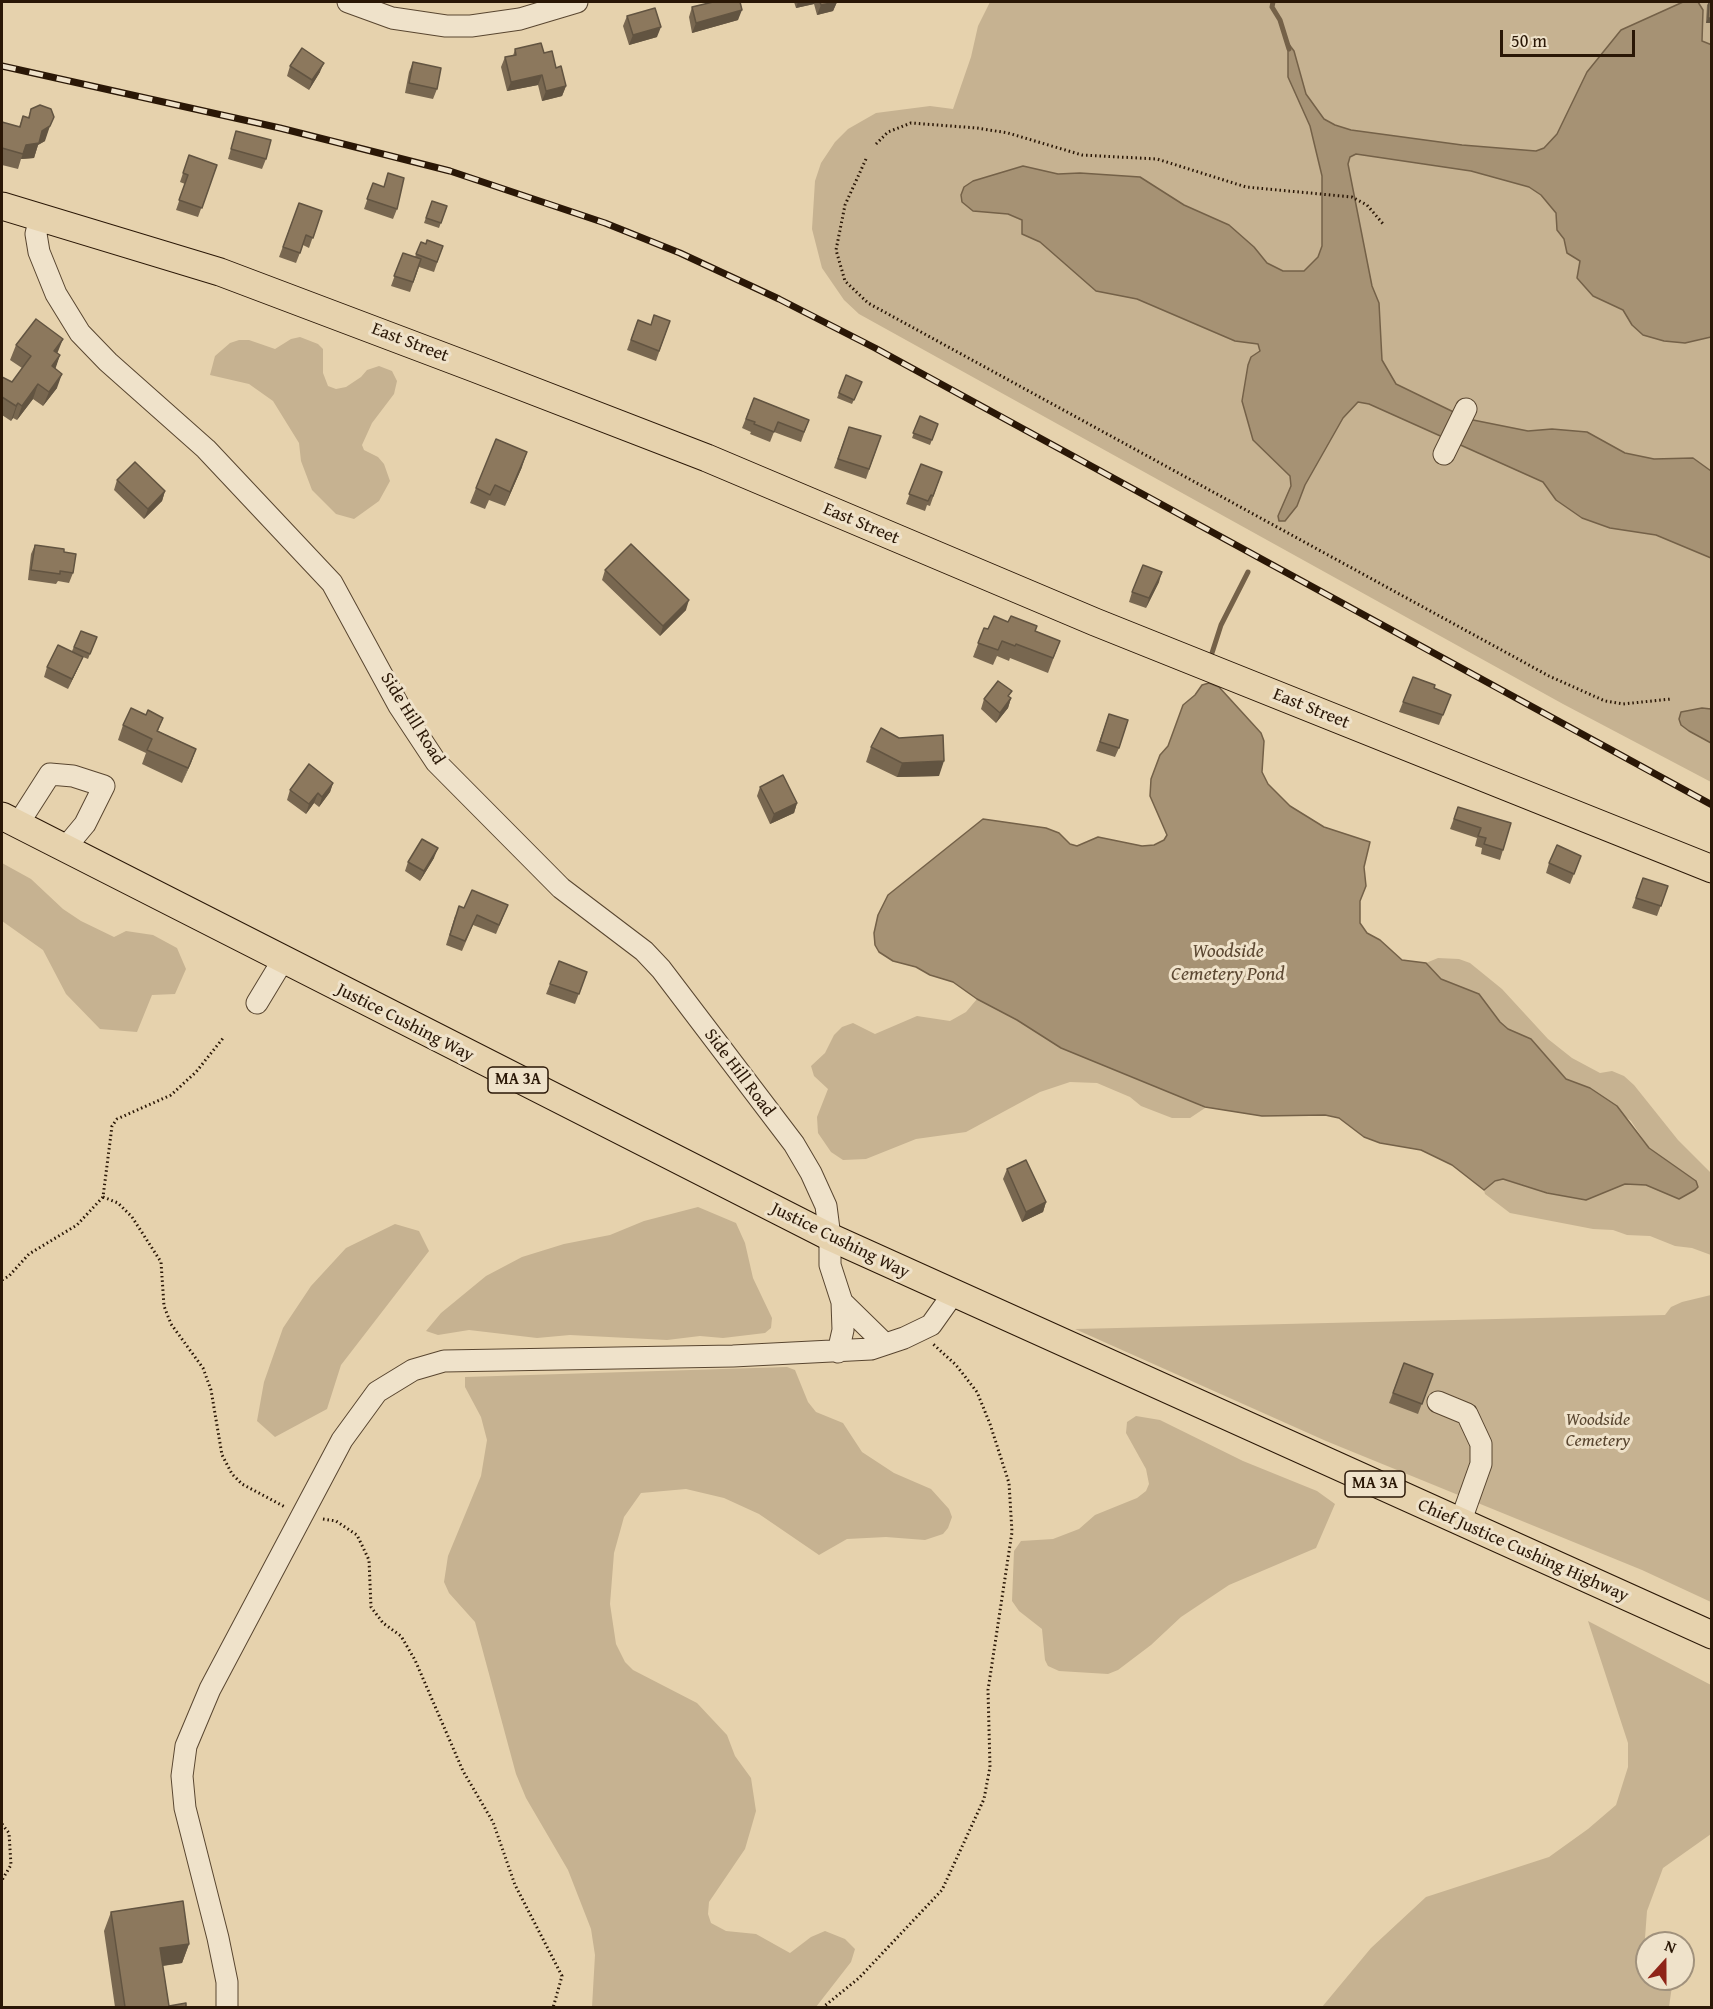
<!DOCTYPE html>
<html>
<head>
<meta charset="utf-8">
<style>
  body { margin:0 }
  #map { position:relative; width:1713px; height:2009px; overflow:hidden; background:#e6d2ad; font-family:"Gentium Book Plus",serif }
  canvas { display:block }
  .frame { position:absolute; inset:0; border:3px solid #2a1706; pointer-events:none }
  .north { position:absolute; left:1635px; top:1931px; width:60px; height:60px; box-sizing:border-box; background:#efe2ca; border:2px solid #a0917c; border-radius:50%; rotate:21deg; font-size:16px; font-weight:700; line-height:24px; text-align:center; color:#2a1706 }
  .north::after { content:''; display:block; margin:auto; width:21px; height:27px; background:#8f2418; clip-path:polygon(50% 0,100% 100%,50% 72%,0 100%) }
  .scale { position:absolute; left:1500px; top:30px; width:135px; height:27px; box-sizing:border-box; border:3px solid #2a1706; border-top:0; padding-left:8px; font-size:18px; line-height:21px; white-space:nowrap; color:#2a1706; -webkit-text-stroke:4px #efe2ca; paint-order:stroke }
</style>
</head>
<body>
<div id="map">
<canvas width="1713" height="2009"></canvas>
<div class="frame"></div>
<div class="north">N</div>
<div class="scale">50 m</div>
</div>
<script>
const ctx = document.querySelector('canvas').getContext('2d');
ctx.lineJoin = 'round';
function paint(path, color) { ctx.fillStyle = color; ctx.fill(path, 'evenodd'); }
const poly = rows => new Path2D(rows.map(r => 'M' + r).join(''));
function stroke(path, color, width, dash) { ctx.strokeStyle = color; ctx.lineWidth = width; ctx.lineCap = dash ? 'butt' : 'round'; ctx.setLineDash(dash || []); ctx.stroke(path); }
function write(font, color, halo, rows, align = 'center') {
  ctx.font = font + ' "Gentium Book Plus",serif'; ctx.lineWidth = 6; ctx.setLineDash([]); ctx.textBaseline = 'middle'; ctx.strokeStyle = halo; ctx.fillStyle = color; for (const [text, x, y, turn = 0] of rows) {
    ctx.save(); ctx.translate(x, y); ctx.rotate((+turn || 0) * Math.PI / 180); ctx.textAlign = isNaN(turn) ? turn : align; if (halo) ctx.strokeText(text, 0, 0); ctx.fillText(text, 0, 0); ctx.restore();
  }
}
const green = poly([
  [990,2,1711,2,1711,782,1563,704,859,314,844,300,822,268,812,229,815,181,821,163,835,142,848,129,876,113,930,106,953,109,971,57,978,26],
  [300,337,318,344,323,349,323,373,328,386,336,389,346,387,361,377,367,370,379,366,392,371,397,381,394,394,372,423,362,445,364,450,378,457,384,464,390,481,379,501,354,519,336,514,312,490,301,461,299,443,273,401,249,384,210,375,215,356,230,343,239,340,249,340,275,349,291,339],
  [2,863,31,879,63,909,81,921,114,937,126,931,153,935,177,948,186,969,175,994,152,995,137,1032,100,1029,66,994,43,950,2,921],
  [1438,958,1459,959,1470,963,1502,989,1548,1039,1572,1058,1600,1073,1612,1071,1624,1076,1634,1085,1678,1140,1711,1173,1711,1255,1692,1248,1675,1246,1650,1236,1627,1235,1613,1230,1593,1229,1510,1213,1485,1194,1484,1190,1489,1184,1503,1179,1546,1193,1586,1200,1625,1184,1646,1185,1679,1199,1698,1187,1696,1181,1649,1148,1631,1121,1590,1088,1566,1079,1531,1039,1508,1029,1500,1022,1479,994,1441,979,1426,963],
  [977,999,1017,1020,1061,1048,1139,1078,1205,1108,1190,1118,1172,1118,1141,1106,1130,1097,1097,1083,1070,1082,1040,1092,966,1132,916,1139,866,1159,843,1160,831,1152,818,1133,817,1117,828,1089,814,1076,811,1066,825,1053,834,1035,842,1027,853,1023,875,1034,917,1016,950,1021,966,1012],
  [698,1207,736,1223,745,1243,753,1278,772,1318,771,1328,765,1333,723,1338,700,1336,667,1340,570,1335,537,1338,469,1330,438,1335,426,1331,441,1313,486,1276,522,1257,564,1244,610,1235,644,1221],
  [395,1224,419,1231,429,1251,341,1365,327,1409,275,1437,257,1421,264,1382,283,1328,311,1286,346,1248],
  [1711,1295,1711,1602,1642,1570,1326,1441,1075,1329,1665,1315,1671,1307,1682,1302],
  [787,1367,795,1370,808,1402,816,1412,843,1423,862,1452,894,1473,931,1489,949,1509,952,1517,948,1528,943,1534,925,1540,886,1537,847,1539,819,1555,759,1514,724,1498,686,1489,641,1493,624,1517,614,1553,610,1604,616,1644,625,1662,633,1670,697,1703,727,1735,735,1756,751,1778,756,1811,752,1825,745,1849,709,1902,708,1914,711,1923,726,1931,756,1934,790,1953,811,1937,825,1931,845,1939,855,1949,851,1962,816,2007,592,2007,595,1955,591,1929,568,1870,526,1798,516,1774,475,1622,449,1593,444,1582,448,1556,481,1476,487,1440,481,1417,465,1387,465,1377],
  [1136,1416,1160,1420,1243,1461,1317,1491,1335,1504,1316,1548,1229,1585,1181,1617,1151,1645,1118,1670,1108,1674,1059,1671,1048,1666,1045,1660,1042,1629,1019,1611,1012,1601,1014,1551,1021,1541,1053,1539,1079,1529,1095,1515,1137,1498,1146,1491,1149,1484,1146,1469,1126,1433,1127,1422],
  [1588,1621,1711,1685,1711,1834,1663,1868,1647,1911,1645,1938,1648,1943,1647,1979,1673,1979,1669,2007,1322,2007,1371,1948,1426,1897,1549,1857,1588,1829,1616,1805,1628,1767,1628,1743]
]);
const water = poly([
  [1683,2,1698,2,1703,10,1702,41,1712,45,1711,337,1685,343,1664,341,1643,335,1632,325,1623,310,1593,296,1577,278,1580,261,1567,253,1564,239,1557,230,1556,213,1541,195,1529,187,1471,171,1356,154,1350,157,1348,164,1372,286,1379,303,1382,360,1396,384,1468,419,1528,431,1552,429,1587,432,1625,453,1654,459,1693,458,1711,471,1711,558,1656,535,1610,528,1582,518,1556,500,1543,482,1369,404,1358,402,1343,418,1305,485,1297,506,1285,521,1279,521,1278,516,1291,486,1290,476,1253,440,1242,401,1248,365,1251,357,1260,351,1258,344,1235,341,1137,299,1096,291,1040,242,1022,234,1022,220,1008,214,973,211,962,202,961,195,964,187,973,181,1023,166,1058,174,1080,173,1140,177,1184,205,1229,225,1254,247,1267,263,1283,271,1304,271,1318,257,1322,246,1322,176,1310,126,1288,77,1288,43,1294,51,1306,94,1324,119,1335,125,1351,130,1462,145,1536,151,1544,148,1557,134,1587,72,1621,30,1683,2],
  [1209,683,1219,687,1261,733,1264,741,1262,772,1268,784,1290,806,1324,827,1370,842,1364,867,1366,886,1360,901,1360,923,1367,933,1380,940,1402,960,1426,963,1441,979,1479,994,1500,1022,1508,1029,1531,1039,1566,1079,1590,1088,1617,1106,1649,1148,1696,1181,1698,1187,1695,1190,1679,1199,1646,1185,1625,1184,1586,1200,1547,1193,1503,1179,1495,1181,1484,1190,1452,1165,1421,1150,1380,1143,1364,1137,1339,1118,1325,1115,1262,1116,1205,1107,1061,1048,1017,1020,977,999,953,982,930,975,916,967,893,961,879,952,875,945,874,933,878,915,888,895,983,819,1046,828,1059,833,1070,844,1077,846,1098,837,1142,846,1154,845,1164,840,1167,835,1150,796,1151,779,1160,755,1168,746,1183,705,1195,695,1202,685,1209,683],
  [1702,708,1711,709,1711,743,1689,731,1681,725,1679,719,1681,712,1702,708]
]);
const stream = poly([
  [1273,2,1272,7,1280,20,1289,49],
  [1212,653,1221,625,1248,572]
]);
const path = poly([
  [876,144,888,132,911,123,977,128,1008,133,1082,155,1157,159,1246,187,1352,197,1367,205,1384,225],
  [866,159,845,205,836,250,845,281,868,303,1549,676,1605,701,1623,704,1671,699],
  [103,1197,118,1203,132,1217,161,1262,164,1306,171,1324,203,1368,211,1390,222,1455,232,1474,242,1484,285,1507],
  [2,1280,9,1276,29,1254,77,1225,103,1197,112,1126,117,1119,171,1095,196,1072,224,1037],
  [323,1519,336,1521,357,1535,369,1560,371,1607,383,1623,401,1636,415,1660,463,1771,493,1822,515,1885,562,1976,553,2008],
  [2,1824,9,1833,11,1865,2,1880],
  [822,2008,859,1978,942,1890,984,1799,990,1767,988,1690,1012,1532,1009,1483,990,1424,977,1392,956,1365,933,1344]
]);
const minor = poly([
  [348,2,392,18,446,26,471,26,520,19,577,2],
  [40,217,36,234,39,252,56,294,80,333,108,362,206,449,332,583,399,706,436,762,561,888,644,951,661,969,794,1144,811,1173,826,1206,830,1237,830,1265,842,1302,843,1330,838,1352],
  [1444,454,1466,409],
  [18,824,50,774,73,776,104,786,85,824,65,848],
  [257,1003,283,960],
  [842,1302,885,1344],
  [1438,1402,1467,1414,1481,1444,1481,1464,1460,1523],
  [227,2008,227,1982,218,1938,185,1808,182,1776,186,1746,210,1689,342,1440,377,1392,413,1370,444,1361,733,1356,871,1349,904,1338,931,1325,953,1294]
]);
const major = poly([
  [2,206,220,272,474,368,707,458,1095,622,1712,869],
  [2,816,830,1237,1712,1635]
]);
const rail = poly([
  [2,66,280,128,450,171,605,223,680,253,779,299,875,348,1712,805]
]);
const wall = poly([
  [708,2,740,2,738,20,692,33,689,17,692,7,708,3],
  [794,2,837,2,833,11,817,15,814,4,796,8],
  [1709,2,1712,23,1706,23,1707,5],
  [627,16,657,37,629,45,623,26],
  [515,49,544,53,556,68,566,86,562,96,542,101,538,85,507,91,501,67,505,57,513,56],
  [413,62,437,89,433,99,405,93,409,72],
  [290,66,320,72,309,90,287,76],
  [31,109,45,141,38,145,34,158,21,159,18,169,2,165,2,122,19,127,23,116,28,118],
  [236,131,266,159,262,169,228,159],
  [189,155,217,165,198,217,176,210,185,184,180,182],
  [373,183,397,209,393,219,364,209],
  [432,201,447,206,439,228,424,223],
  [299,203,322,211,309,248,303,245,296,263,279,257],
  [421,242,426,244,443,246,434,272,419,267,410,292,391,286,403,253,415,257],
  [638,320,651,325,670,321,656,361,627,350],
  [16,345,57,353,60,355,55,368,57,388,43,406,33,399,17,420,13,418,11,421,2,415,2,377,12,382,22,368,10,360],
  [846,375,862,382,852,404,837,398],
  [754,398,809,420,801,442,774,432,770,442,750,434,751,432,742,428],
  [920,416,938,424,930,445,912,438],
  [849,427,881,436,866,479,834,468],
  [921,464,942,472,930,506,927,505,925,511,906,504],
  [522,467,505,506,489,500,485,509,470,503,476,488],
  [117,480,165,491,162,501,144,519,114,490],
  [35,545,64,552,73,573,69,583,58,581,56,584,28,580,31,554],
  [605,570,686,610,660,636,602,580],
  [1159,582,1146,608,1129,602,1132,592],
  [1008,622,1060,641,1048,673,1010,658,1009,661,997,656,993,665,973,657,984,628,988,629],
  [81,631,97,637,88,659,83,657,68,689,44,677,47,667,72,651],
  [1434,688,1447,705,1439,725,1399,712,1403,702],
  [1010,697,1011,698,1008,708,996,723,981,709,984,699],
  [1109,714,1119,748,1115,757,1096,751],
  [146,715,163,718,158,731,196,749,182,783,142,764,146,753,118,740,123,725],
  [871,747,939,776,897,777,866,762],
  [333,783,330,792,319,807,314,803,306,814,287,800,290,790],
  [760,787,797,803,794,813,770,824,757,796],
  [1458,807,1503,850,1500,860,1481,854,1482,848,1475,846,1477,838,1450,829],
  [1581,856,1570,884,1546,873,1549,863],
  [434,858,420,881,405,871,408,862],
  [1643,878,1668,886,1657,916,1632,908],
  [508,905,496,934,473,925,462,951,446,945,455,916,464,908],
  [559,961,587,972,575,1004,546,994],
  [1007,1169,1046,1202,1043,1212,1022,1222,1003,1179],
  [1404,1363,1433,1374,1418,1414,1389,1403],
  [111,1912,189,1944,182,1963,163,1966,169,2006,186,2007,115,2007,104,1931]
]);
const shadedWall = poly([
  [798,2,815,2,814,4,796,8],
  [837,2,833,11,817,15,821,5],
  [742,10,738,20,692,33,696,23],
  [1708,18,1712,18,1712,23,1706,23],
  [661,27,657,37,629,45,633,35],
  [324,63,320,72,309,90,312,80],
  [542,75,538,85,507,91,511,82],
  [566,86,562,96,542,101,546,91],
  [50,126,45,141,38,145,34,158,21,159,26,145,42,131],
  [63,339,57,354,54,351],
  [60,355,55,370,52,366],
  [62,374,57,388,43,406,49,392],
  [38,384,33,399,17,420,22,406],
  [18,403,13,418,11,421,16,406],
  [527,452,522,467,505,506,510,492],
  [165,491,162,501,144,519,148,509],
  [1162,572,1159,582,1146,608,1149,598],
  [689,600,686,610,660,636,663,626],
  [83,657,79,666,68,689,72,679],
  [1011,698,1008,708,996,723,1000,713],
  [196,749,191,763,182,783,188,768],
  [944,761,939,776,897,777,902,763],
  [333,783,330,792,319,807,322,797],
  [318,793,314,803,306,814,309,804],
  [797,803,794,813,770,824,774,814],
  [438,848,434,858,420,881,424,871],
  [1046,1202,1043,1212,1022,1222,1026,1212],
  [189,1944,182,1963,153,1967,160,1948]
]);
const building = poly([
  [713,2,740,2,742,10,696,23,692,7,713,2],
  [820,2,836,2,821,5,820,2],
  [1709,2,1712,2,1712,18,1708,18,1709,2],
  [655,8,661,27,633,35,627,16,655,8],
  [541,43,544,53,552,51,556,68,561,66,566,86,546,91,542,75,511,82,505,57,516,55,515,49,541,43],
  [302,48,324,63,312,80,290,66,302,48],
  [413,62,441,68,437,89,409,83,413,62],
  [40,105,51,109,54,117,50,126,42,131,39,143,26,145,23,154,2,148,2,122,20,127,23,116,29,118,31,109,40,105],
  [236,131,271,140,266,159,231,149,236,131],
  [189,155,217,165,202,208,179,200,188,175,183,173,189,155],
  [388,173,404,178,397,209,367,199,373,183,384,187,388,173],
  [432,201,447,206,441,223,426,218,432,201],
  [299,203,322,211,313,238,306,235,300,253,283,247,299,203],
  [427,240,443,246,437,262,416,254,421,242,426,244,427,240],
  [403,253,421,259,413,282,394,276,403,253],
  [654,315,670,321,659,351,631,340,638,320,651,325,654,315],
  [36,319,63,339,54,351,60,355,52,366,62,374,49,392,38,384,22,406,18,403,16,406,2,397,2,377,12,382,31,356,16,345,36,319],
  [846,375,862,382,854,400,839,393,846,375],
  [754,398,809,420,804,432,778,422,774,432,754,424,755,422,746,419,754,398],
  [920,416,938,424,932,440,913,433,920,416],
  [849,427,881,436,869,469,838,459,849,427],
  [496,439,527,452,510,492,495,485,490,495,476,488,496,439],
  [135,462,165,491,148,509,117,480,135,462],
  [921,464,942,472,933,496,931,495,928,501,909,494,921,464],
  [631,544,689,600,663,626,605,570,631,544],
  [35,545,64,549,64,552,76,554,73,573,60,571,60,574,31,570,35,545],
  [1143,565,1162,572,1149,598,1132,592,1143,565],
  [994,616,1008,622,1011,616,1037,626,1035,631,1060,641,1053,658,1016,644,1015,646,1002,641,998,650,978,643,984,628,988,629,994,616],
  [81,631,97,637,90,654,74,647,81,631],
  [58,645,83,657,72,679,47,667,58,645],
  [1413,677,1435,685,1434,688,1451,695,1443,715,1403,702,1413,677],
  [998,681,1012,691,1008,696,1011,698,1000,713,984,699,998,681],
  [131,708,146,715,148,710,163,718,157,731,196,749,188,768,147,750,152,739,123,725,131,708],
  [1109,714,1128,720,1119,748,1100,742,1109,714],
  [881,728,899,738,943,735,944,761,902,763,871,747,881,728],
  [309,764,333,783,322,797,318,793,309,804,290,790,309,764],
  [783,775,797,803,774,814,760,787,783,775],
  [1458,807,1511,823,1503,850,1484,844,1486,838,1478,836,1481,828,1454,819,1458,807],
  [422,839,438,848,424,871,408,862,422,839],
  [1557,845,1581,856,1574,874,1549,863,1557,845],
  [1643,878,1668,886,1661,906,1636,898,1643,878],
  [472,890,508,905,499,925,477,915,465,941,450,935,459,906,464,908,472,890],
  [559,961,587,972,579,994,550,984,559,961],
  [1026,1160,1046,1202,1026,1212,1007,1169,1026,1160],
  [1404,1363,1433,1374,1422,1404,1393,1393,1404,1363],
  [183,1901,189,1944,160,1948,169,2006,186,2003,186,2007,125,2007,111,1912,183,1901]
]);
const shields = [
  [518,1080,60],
  [1375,1484,60]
];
const shieldNames = [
  ["MA 3A",518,1080],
  ["MA 3A",1375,1484]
];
const streetNames = [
  ["East Street",410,343,21],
  ["East Street",861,524,23],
  ["East Street",1311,709,22],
  ["Side Hill Road",412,719,58],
  ["Justice Cushing Way",405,1023,27],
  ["Side Hill Road",739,1073,53],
  ["Justice Cushing Way",840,1241,26],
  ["Chief Justice Cushing Highway",1523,1551,24]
];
const parkNames = [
  ["Woodside",1598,1420],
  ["Cemetery",1598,1441]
];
const waterNames = [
  ["Woodside",1228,952],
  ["Cemetery Pond",1228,975]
];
paint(green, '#c6b291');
paint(water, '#a69274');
stroke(water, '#746148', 1.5);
stroke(stream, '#746148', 5);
stroke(minor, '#594630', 23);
stroke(major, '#2a1706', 29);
stroke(path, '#2a1706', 3, [1.5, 3]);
stroke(minor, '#efe2ca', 21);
stroke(major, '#e6d2ad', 27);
stroke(rail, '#2a1706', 7);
stroke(rail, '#efe2ca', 4.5, [14]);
paint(wall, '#786750');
paint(shadedWall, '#625441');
paint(building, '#8c785d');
stroke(building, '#625441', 1.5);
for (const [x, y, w] of shields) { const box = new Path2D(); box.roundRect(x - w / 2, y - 13, w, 26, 4.5); ctx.fillStyle = '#efe2ca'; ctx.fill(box); stroke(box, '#2a1706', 1.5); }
write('bold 16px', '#2a1706', null, shieldNames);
write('18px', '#2a1706', '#efe2ca', streetNames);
write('italic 18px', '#594630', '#efe2ca', parkNames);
write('italic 20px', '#5c4832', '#efe2ca', waterNames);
</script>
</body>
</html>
